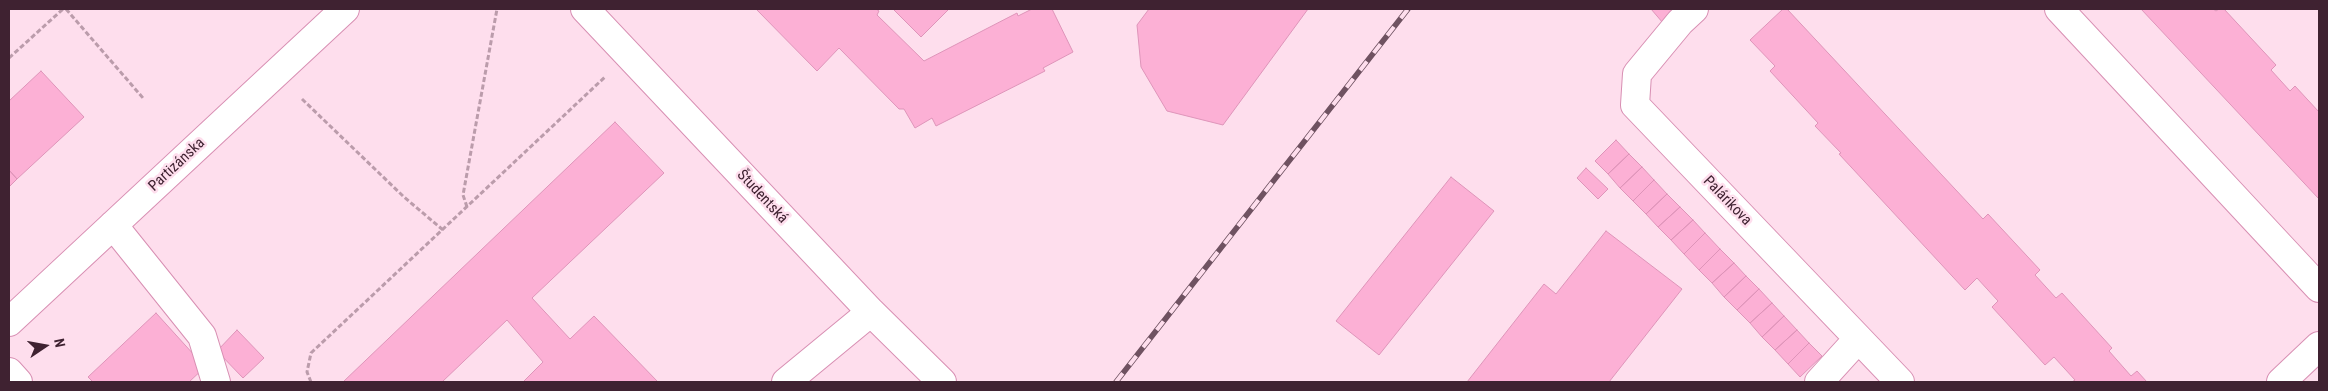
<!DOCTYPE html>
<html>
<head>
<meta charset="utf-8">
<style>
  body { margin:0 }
  #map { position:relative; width:2328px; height:391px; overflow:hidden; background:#fedeed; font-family:"Roboto Condensed",sans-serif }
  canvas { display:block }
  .frame { position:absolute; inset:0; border:10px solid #3f2231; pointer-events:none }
  .north { position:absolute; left:20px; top:321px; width:50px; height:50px; -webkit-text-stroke:4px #fedeed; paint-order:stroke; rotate:78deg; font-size:14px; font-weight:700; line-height:20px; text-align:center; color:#3f2231 }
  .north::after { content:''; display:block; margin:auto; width:18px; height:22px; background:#3f2231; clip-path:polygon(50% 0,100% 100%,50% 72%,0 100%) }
</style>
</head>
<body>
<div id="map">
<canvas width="2328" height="391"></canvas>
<div class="frame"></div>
<div class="north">N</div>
</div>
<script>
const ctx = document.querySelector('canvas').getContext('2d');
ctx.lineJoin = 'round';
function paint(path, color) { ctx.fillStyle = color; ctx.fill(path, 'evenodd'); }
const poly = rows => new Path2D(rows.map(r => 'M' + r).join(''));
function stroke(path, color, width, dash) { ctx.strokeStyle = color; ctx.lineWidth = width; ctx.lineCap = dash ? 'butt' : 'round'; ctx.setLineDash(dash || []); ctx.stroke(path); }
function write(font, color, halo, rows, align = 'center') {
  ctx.font = font + ' "Roboto Condensed",sans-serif'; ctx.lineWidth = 5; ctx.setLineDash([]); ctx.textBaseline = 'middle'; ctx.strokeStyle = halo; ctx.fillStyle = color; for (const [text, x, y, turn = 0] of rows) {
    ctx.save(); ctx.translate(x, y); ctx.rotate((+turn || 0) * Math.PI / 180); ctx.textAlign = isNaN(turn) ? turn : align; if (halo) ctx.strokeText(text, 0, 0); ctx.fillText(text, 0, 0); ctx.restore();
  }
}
const building = poly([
  [756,9,876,9,879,11,877,15,924,61,1017,13,1018,16,1032,9,1052,9,1073,52,1043,68,1045,71,936,126,932,118,915,128,904,109,899,109,839,48,817,71,756,9],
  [893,9,949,9,921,37,893,9],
  [1149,9,1308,9,1223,125,1167,111,1141,67,1137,25,1149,9],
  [1651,9,1677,9,1663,23,1651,9],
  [1783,9,1787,9,1983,219,1988,214,2040,270,2035,275,2056,298,2062,293,2112,348,2109,351,2131,376,2137,371,2147,382,2072,382,2075,380,2054,357,2045,365,1992,307,1998,301,1977,278,1965,290,1839,154,1841,153,1815,126,1818,123,1770,71,1775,66,1750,40,1783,9],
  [2141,9,2213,9,2216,11,2219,9,2224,9,2276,65,2271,70,2290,91,2295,86,2319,112,2319,199,2141,9],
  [41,71,84,117,17,179,9,170,9,101,41,71],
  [615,122,664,173,532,298,570,339,594,316,658,382,523,382,543,362,507,320,442,382,343,382,615,122],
  [1616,140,1629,154,1608,174,1595,161,1616,140],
  [1629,154,1642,167,1620,188,1608,174,1629,154],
  [1642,167,1654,180,1633,201,1620,188,1642,167],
  [1586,168,1608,189,1598,199,1577,178,1586,168],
  [9,170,17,179,9,187,9,170],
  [1451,177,1494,211,1379,355,1336,321,1451,177],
  [1654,180,1667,194,1646,214,1633,201,1654,180],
  [1667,194,1680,207,1658,227,1646,214,1667,194],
  [1680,207,1693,220,1671,240,1658,227,1680,207],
  [1693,220,1705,233,1684,254,1671,240,1693,220],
  [1606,231,1682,289,1609,382,1467,382,1544,284,1556,294,1606,231],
  [1705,233,1720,249,1699,270,1684,254,1705,233],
  [1720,249,1734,263,1712,283,1699,270,1720,249],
  [1734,263,1746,276,1724,297,1712,283,1734,263],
  [1746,276,1759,289,1737,310,1724,297,1746,276],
  [1759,289,1772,303,1750,323,1737,310,1759,289],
  [1772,303,1784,316,1762,337,1750,323,1772,303],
  [156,313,205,367,189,382,93,382,88,377,156,313],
  [1784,316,1797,330,1775,350,1762,337,1784,316],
  [237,330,264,358,243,378,217,351,237,330],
  [1797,330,1809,343,1788,364,1775,350,1797,330],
  [1809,343,1822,356,1800,377,1788,364,1809,343]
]);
const path = poly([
  [66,9,143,98],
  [9,58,63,9],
  [302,99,404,197,443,230],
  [467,207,463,195,497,9],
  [311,382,307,372,311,353,606,76]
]);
const minor = poly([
  [585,9,871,312,942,382],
  [1694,9,1680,22,1637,74,1635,105,1900,382],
  [2059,9,2319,288],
  [113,225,202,336,216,382],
  [9,322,345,9],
  [9,372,18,382],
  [786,382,871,312],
  [1819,382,1858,339]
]);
const major = poly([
  [2281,382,2319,346]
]);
const rail = poly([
  [1116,382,1408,9]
]);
const streetNames = [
  ["Partizánska",177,165,-43],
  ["Študentská",762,197,47],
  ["Palárikova",1727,201,46]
];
paint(building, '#fcb0d5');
stroke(building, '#de94b9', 1);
stroke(minor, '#d88fb3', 30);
stroke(major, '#d88fb3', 30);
stroke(path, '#bb9cab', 3, [5, 2.5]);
stroke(minor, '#fff', 28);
stroke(major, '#fff', 28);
stroke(rail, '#6f5261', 5.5);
stroke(rail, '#fedeed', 4, [11]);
write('15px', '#3f2231', '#fedeed', streetNames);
</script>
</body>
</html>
